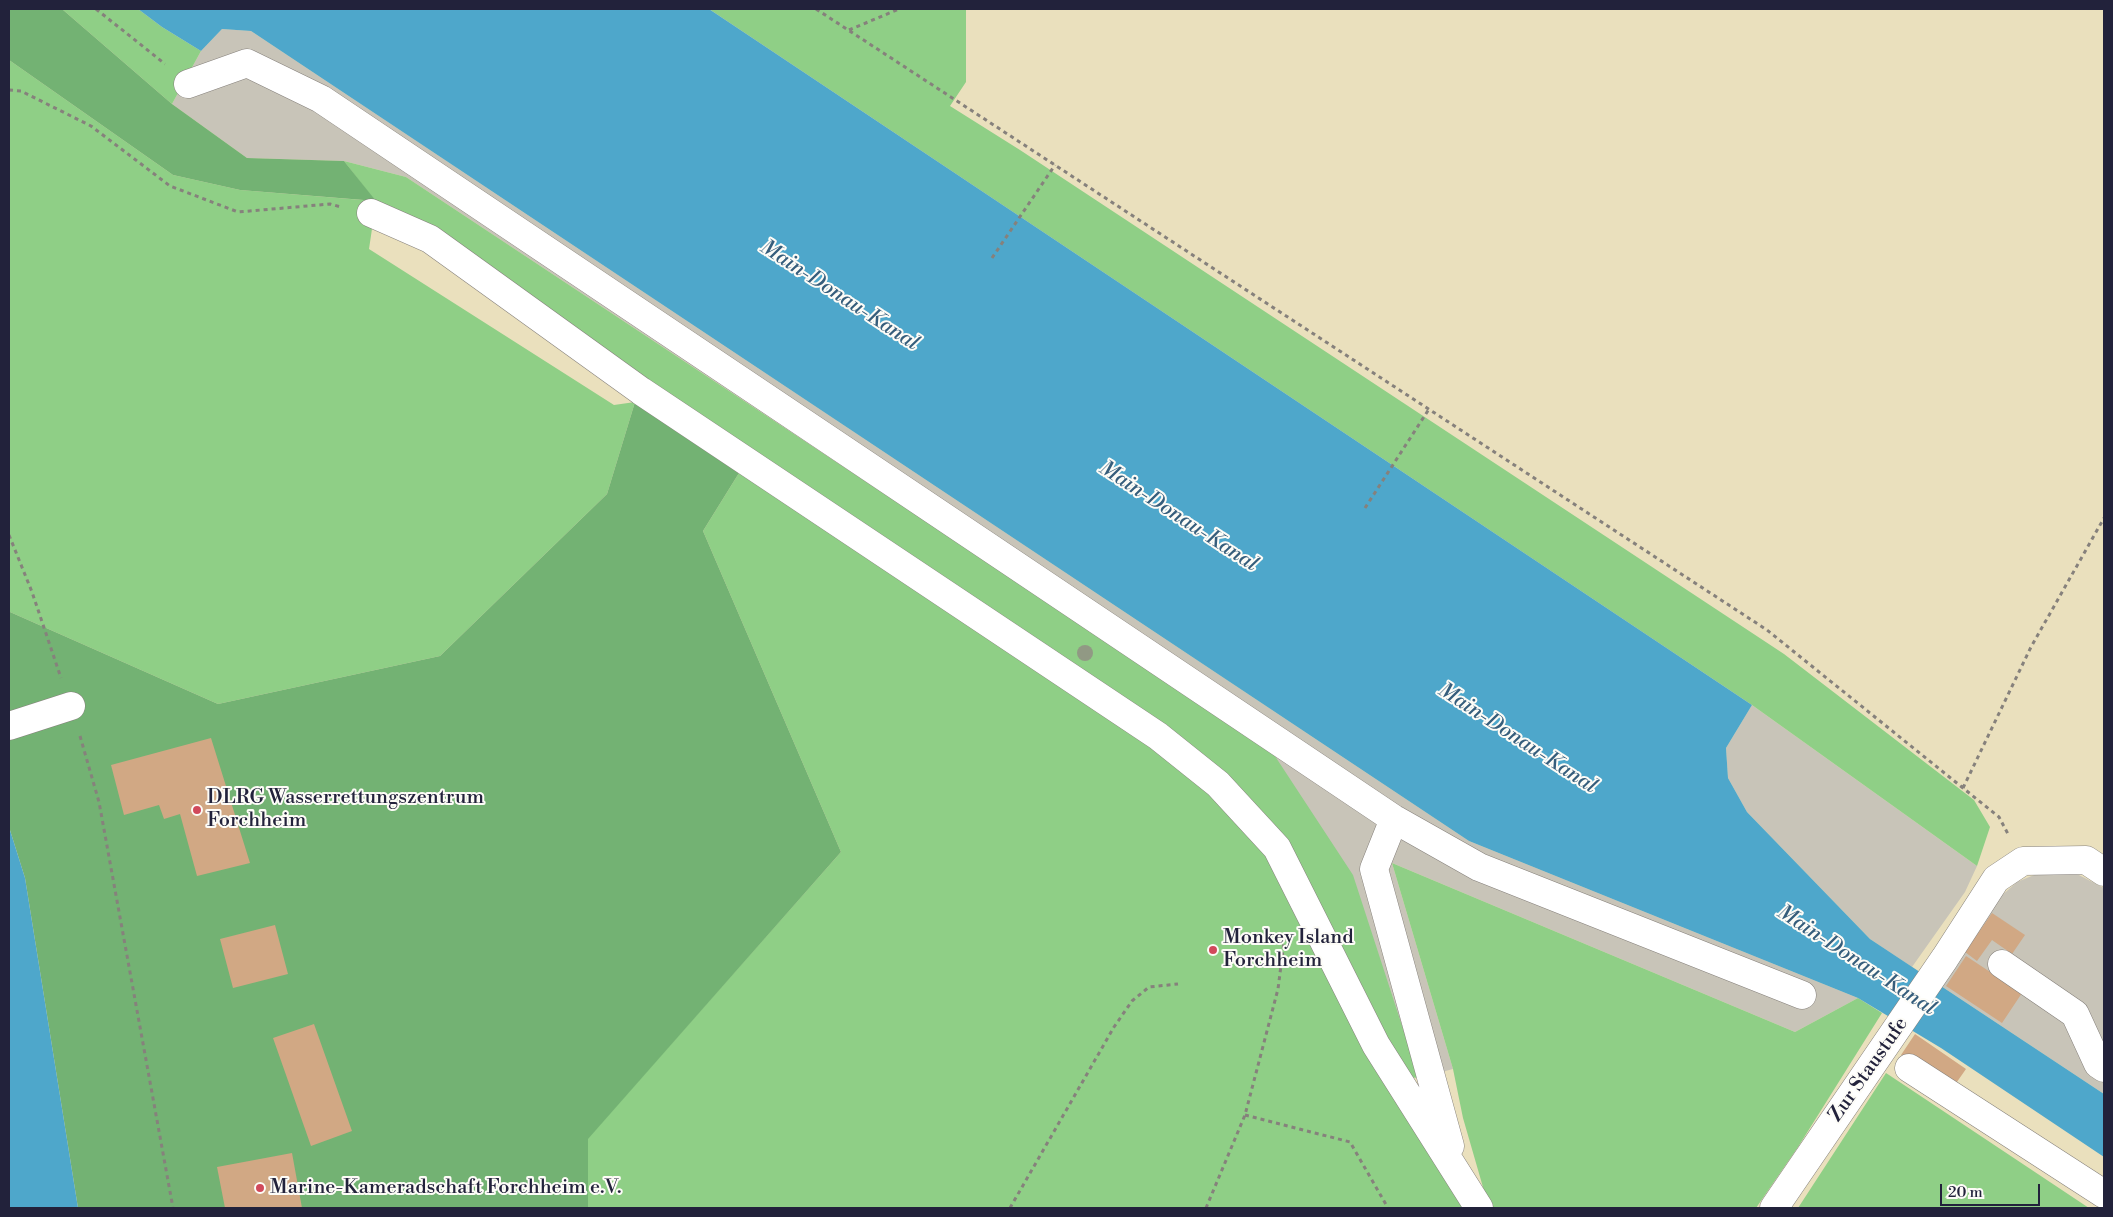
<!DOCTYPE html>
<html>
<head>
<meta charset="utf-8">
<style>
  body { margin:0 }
  #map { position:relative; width:2113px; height:1217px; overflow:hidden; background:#eae0bd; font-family:"Libre Bodoni",serif }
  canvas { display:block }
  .frame { position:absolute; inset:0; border:10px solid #22223b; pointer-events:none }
  .scale { position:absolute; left:1940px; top:1184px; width:100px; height:22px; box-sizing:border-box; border:2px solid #22223b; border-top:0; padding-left:6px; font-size:15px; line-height:18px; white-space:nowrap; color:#22223b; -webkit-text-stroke:4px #fdfcf7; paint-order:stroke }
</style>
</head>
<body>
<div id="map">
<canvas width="2113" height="1217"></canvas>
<div class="frame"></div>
<div class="scale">20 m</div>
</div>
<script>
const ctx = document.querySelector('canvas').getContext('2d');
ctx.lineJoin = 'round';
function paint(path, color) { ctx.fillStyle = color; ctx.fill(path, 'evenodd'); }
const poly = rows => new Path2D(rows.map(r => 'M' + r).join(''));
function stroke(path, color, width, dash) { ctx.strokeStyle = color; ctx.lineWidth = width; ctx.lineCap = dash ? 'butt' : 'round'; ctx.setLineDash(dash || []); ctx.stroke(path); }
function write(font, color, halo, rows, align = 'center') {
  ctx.font = font + ' "Libre Bodoni",serif'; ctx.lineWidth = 4; ctx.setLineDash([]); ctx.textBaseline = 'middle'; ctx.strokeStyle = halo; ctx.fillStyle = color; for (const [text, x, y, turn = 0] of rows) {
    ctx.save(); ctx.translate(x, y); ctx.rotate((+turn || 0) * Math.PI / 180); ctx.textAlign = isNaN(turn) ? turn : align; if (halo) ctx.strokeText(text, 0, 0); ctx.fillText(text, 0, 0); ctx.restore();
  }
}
const industrial = poly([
  [222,29,251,31,1469,841,1858,998,1795,1032,1392,863,1453,1069,1419,1078,1271,750,406,177,344,161,247,158,172,104,201,51],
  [1752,705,1977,866,1965,892,1912,967,1870,939,1747,812,1728,778,1726,748],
  [2039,873,2075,873,2104,888,2104,1094,1938,984,1990,906,2017,882]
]);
const green = poly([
  [62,9,138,9,162,27,201,51,172,104],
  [709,9,966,9,966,82,950,106,1020,150,1784,654,1974,800,1990,827,1977,866,1752,705],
  [9,60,173,175,240,190,375,201,344,161,406,177,1271,750,1353,875,1419,1078,1392,1076,1467,1202,1461,1208,588,1208,587,1139,841,852,703,531,739,473,376,202,369,249,614,405,635,402,607,494,440,656,218,704,10,612],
  [1392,863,1795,1032,1858,998,1882,1013,1798,1147,1756,1208,1489,1208,1463,1118,1453,1069],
  [1886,1073,2089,1208,1798,1208]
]);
const forest = poly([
  [9,9,62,9,172,104,247,158,344,161,376,201,240,190,173,175,9,60],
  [635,402,739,473,703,531,841,852,588,1139,588,1208,78,1208,25,878,9,827,9,609,10,612,218,704,440,656,607,494]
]);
const water = poly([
  [138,9,709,9,1752,705,1726,748,1728,778,1747,812,1870,939,2104,1094,2104,1157,1941,1048,1858,998,1469,841,251,31,222,29,201,51,162,27],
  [9,827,25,878,78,1208,9,1208]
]);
const building = poly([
  [211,738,250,863,197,876,180,814,164,819,159,805,124,815,111,765],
  [1992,913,2025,935,2012,954,1992,940,1977,961,1965,952],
  [275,925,288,974,233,988,220,939],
  [1966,956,2022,993,2002,1023,1946,986],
  [314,1024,352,1131,311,1146,273,1038],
  [1915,1034,1966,1069,1952,1089,1901,1055],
  [292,1153,302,1208,225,1208,217,1167]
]);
const path = poly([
  [96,9,165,64],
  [816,9,1767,630,1999,817,2008,834],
  [618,10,618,9],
  [849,30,899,9],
  [9,90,21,91,91,126,170,186,238,212,330,204,341,207],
  [992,258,1055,165],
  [1365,508,1429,409],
  [9,535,32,592,61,678],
  [80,736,99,802,173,1208],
  [1963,788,2031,647,2104,518],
  [1245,1115,1350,1142,1388,1208],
  [1010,1208,1114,1027,1132,1001,1149,987,1178,984],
  [1206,1208,1245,1115,1278,989,1285,934]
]);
const minor = poly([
  [188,84,247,63,321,99,1394,819,1479,867,1802,995],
  [371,213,430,239,641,391,1158,736,1218,784,1277,848,1376,1045,1479,1208],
  [9,726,71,706],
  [1394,819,1374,869,1450,1146],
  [2002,964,2075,1014,2098,1064,2104,1068],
  [1909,1068,2104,1194],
  [1774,1208,1945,958,1996,879,2023,861,2086,860,2104,872]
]);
const trees = [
  [1085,653]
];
const markers = [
  [197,810,5,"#d1495b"],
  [1213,950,5,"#d1495b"],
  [260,1188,5,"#d1495b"]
];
const poiNames = [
  ["DLRG Wasserrettungszentrum",207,798],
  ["Forchheim",207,821],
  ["Monkey Island",1223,938],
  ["Forchheim",1223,961],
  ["Marine-Kameradschaft Forchheim e.V.",270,1188]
];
const streetNames = [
  ["Zur Staustufe",1869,1070,-55]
];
const waterNames = [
  ["Main-Donau-Kanal",839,296,33],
  ["Main-Donau-Kanal",1178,517,33],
  ["Main-Donau-Kanal",1517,739,33],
  ["Main-Donau-Kanal",1856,961,33]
];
paint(industrial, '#c8c4b8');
paint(green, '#8fcf86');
paint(forest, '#73b273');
paint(water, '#4ea7cb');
paint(building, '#d1a884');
stroke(minor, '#86817c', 29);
stroke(path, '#86817c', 3, [4, 4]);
stroke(minor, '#fff', 28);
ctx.fillStyle = '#919984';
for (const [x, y] of trees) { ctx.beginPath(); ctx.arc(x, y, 8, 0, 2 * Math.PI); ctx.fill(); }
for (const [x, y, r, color] of markers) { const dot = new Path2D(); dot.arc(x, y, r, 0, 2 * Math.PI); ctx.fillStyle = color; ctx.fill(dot); stroke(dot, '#fdfcf7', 2); }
write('20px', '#22223b', '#fdfcf7', poiNames, 'left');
write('20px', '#22223b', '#fdfcf7', streetNames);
write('italic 21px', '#365e7c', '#fdfcf7', waterNames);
</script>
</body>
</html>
